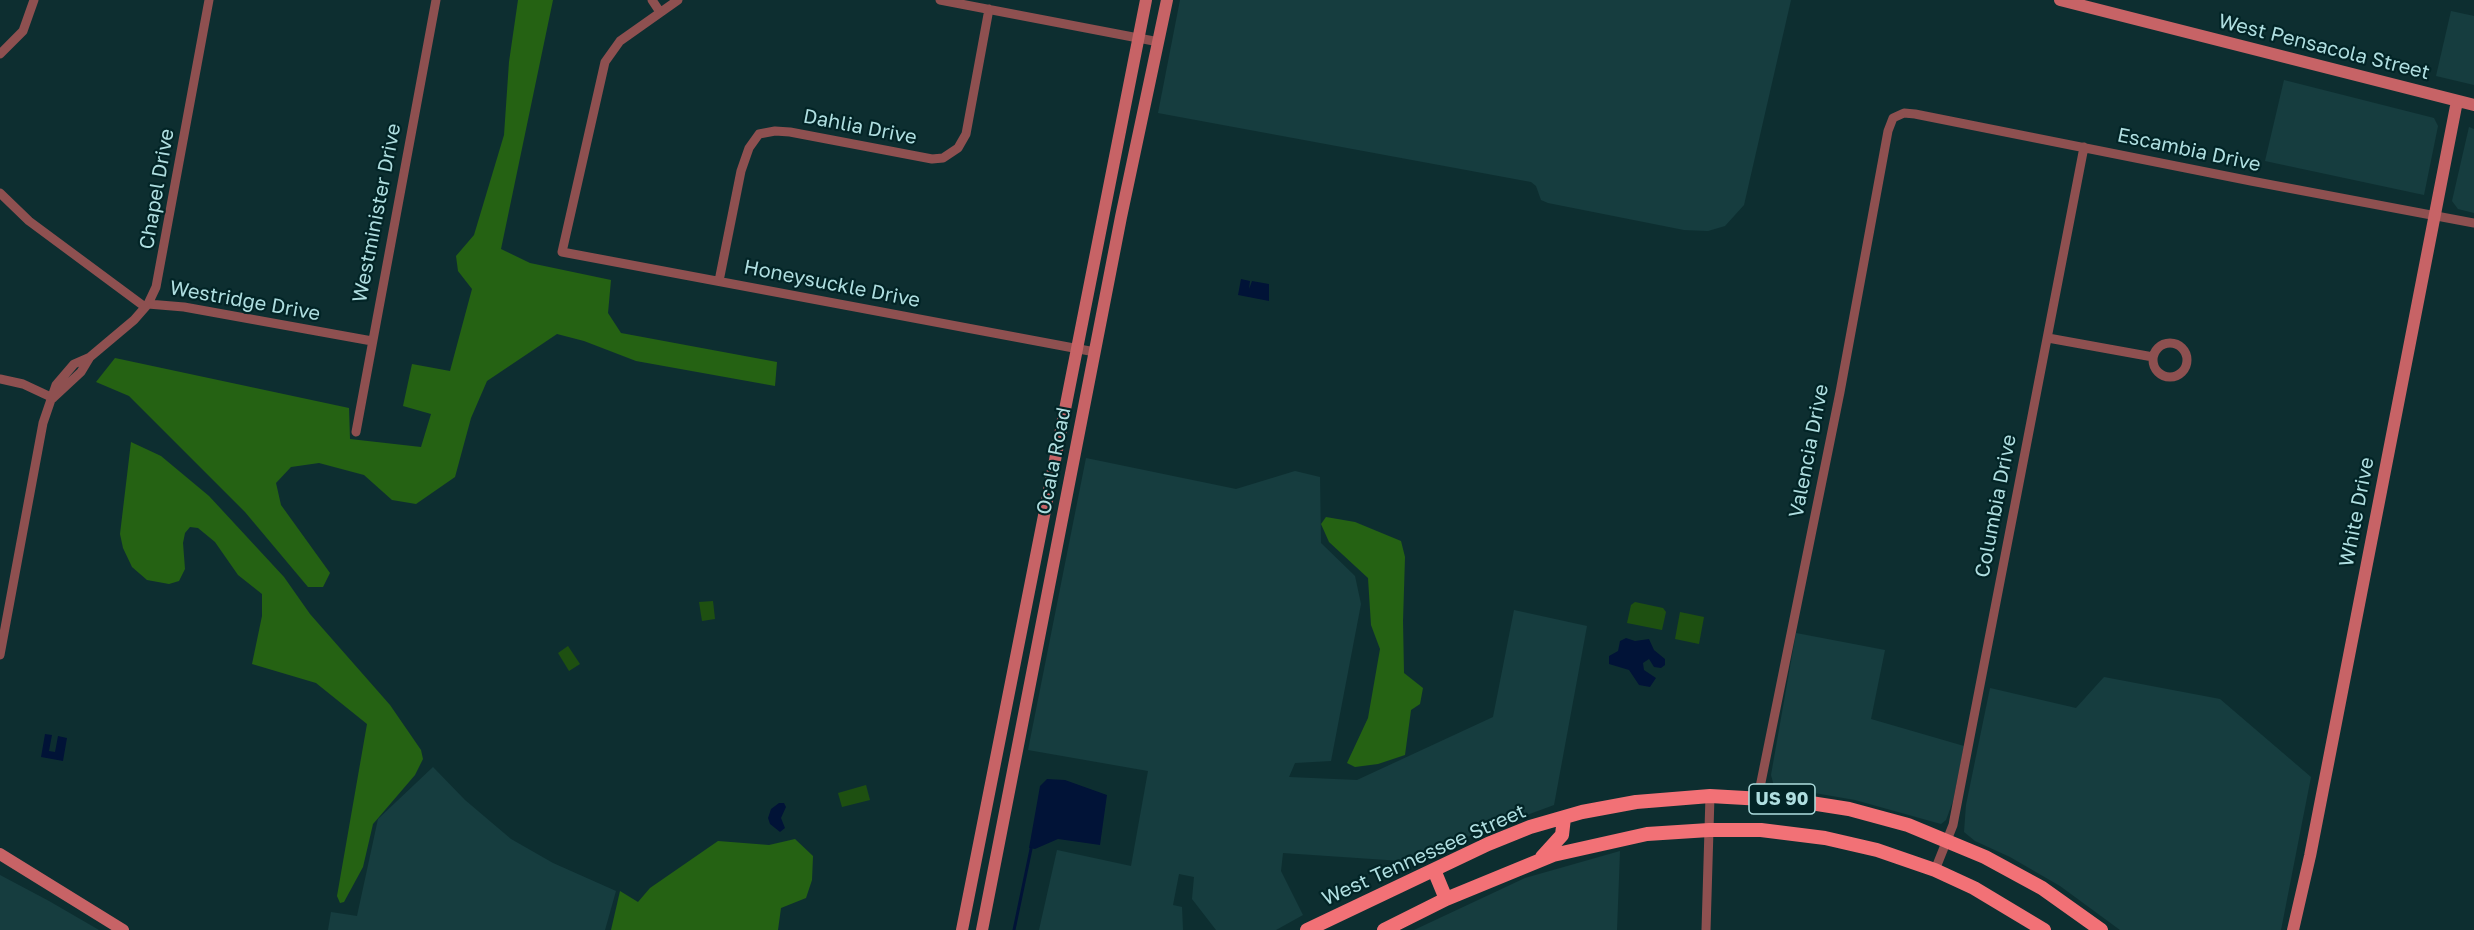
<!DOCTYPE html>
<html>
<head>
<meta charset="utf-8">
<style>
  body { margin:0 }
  canvas { display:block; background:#0d2e30 }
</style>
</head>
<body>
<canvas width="2474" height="930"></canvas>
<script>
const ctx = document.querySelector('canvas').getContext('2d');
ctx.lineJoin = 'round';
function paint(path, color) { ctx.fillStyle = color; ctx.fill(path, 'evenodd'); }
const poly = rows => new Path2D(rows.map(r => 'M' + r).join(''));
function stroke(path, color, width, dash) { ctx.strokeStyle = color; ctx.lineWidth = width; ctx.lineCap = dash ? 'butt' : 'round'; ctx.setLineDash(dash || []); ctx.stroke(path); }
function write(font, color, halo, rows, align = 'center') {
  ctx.font = font + ' "Golos Text",sans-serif'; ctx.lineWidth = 4.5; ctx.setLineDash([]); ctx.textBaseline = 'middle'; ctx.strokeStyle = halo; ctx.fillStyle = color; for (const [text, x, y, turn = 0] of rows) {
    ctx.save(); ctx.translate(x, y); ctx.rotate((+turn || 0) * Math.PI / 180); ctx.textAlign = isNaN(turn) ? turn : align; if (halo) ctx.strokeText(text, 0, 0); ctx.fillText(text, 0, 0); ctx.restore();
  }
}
const built = poly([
  [1180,0,1791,0,1744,205,1725,226,1708,231,1684,230,1548,203,1541,200,1536,186,1531,182,1158,113],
  [2451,11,2474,16,2474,85,2436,76],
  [2284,80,2434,118,2438,126,2424,195,2265,161],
  [2469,127,2474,129,2474,213,2458,209,2452,201],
  [1086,458,1236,489,1295,471,1320,477,1321,543,1355,576,1361,604,1331,761,1295,763,1289,777,1357,780,1493,717,1514,610,1587,626,1554,805,1402,861,1283,853,1281,871,1303,915,1276,930,1216,930,1192,899,1194,877,1179,874,1173,905,1182,907,1183,930,1039,930,1057,850,1131,866,1148,771,1028,750],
  [1796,633,1885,650,1871,719,1964,746,1953,801,1946,820,1941,824,1855,800,1774,786,1771,775],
  [2104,677,2220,699,2311,777,2281,930,2120,930,2060,886,2010,857,1975,841,1964,832,1966,805,1990,688,2076,708],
  [433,767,465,800,511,839,553,863,616,891,605,930,328,930,331,912,357,916,378,819],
  [1620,851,1617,930,1414,930,1525,878],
  [0,875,49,901,99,930,0,930]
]);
const green = poly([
  [713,601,715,619,702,621,699,602],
  [1635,602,1663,608,1666,612,1662,630,1627,623,1631,605],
  [1680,612,1704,617,1699,644,1675,639],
  [568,646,580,664,569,671,558,653],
  [866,785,870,800,842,807,838,793]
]);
const forest = poly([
  [518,0,553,0,501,249,530,263,611,280,608,313,621,333,777,362,775,386,636,361,584,341,557,334,487,381,471,418,455,477,416,504,392,500,364,475,319,463,291,467,276,483,281,505,330,573,323,587,308,587,245,512,129,396,96,382,115,358,349,408,350,439,421,447,431,414,403,406,412,364,450,371,472,289,458,271,456,256,474,235,504,135,509,62],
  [131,442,161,456,209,496,284,577,310,614,390,705,421,750,423,759,415,775,373,824,363,867,344,902,340,903,337,896,367,724,316,683,252,664,262,616,262,594,238,575,215,542,198,528,190,527,185,533,183,543,185,569,179,581,169,584,147,580,132,567,123,548,120,534],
  [1326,517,1355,522,1401,541,1405,557,1403,621,1404,673,1423,688,1420,704,1411,710,1405,755,1378,764,1355,767,1347,763,1368,718,1380,649,1371,625,1368,578,1329,542,1321,524],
  [795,839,813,856,812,880,806,898,781,908,778,930,611,930,620,891,638,902,650,888,718,841,769,845]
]);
const water = poly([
  [1241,279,1250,281,1249,289,1252,281,1269,284,1269,301,1238,295],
  [1626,638,1635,641,1649,639,1654,650,1665,659,1665,665,1661,668,1654,667,1649,659,1643,663,1644,670,1656,678,1650,687,1639,685,1629,670,1609,664,1609,656,1618,651,1620,641],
  [45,734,52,735,49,751,55,752,58,736,67,738,63,761,41,757],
  [1047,779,1065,780,1107,795,1100,845,1058,839,1035,849,1029,848,1040,786],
  [779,803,784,803,786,807,781,818,785,828,780,832,770,824,768,818,771,809]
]);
const stream = poly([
  [1014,930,1031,849]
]);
const street = poly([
  [652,0,660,12],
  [678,0,620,41,605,62,562,252,1095,352],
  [940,0,1159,42],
  [0,54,23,31,34,0],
  [0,193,29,221,145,307],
  [719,281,741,171,749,148,759,134,775,131,790,132,932,159,943,158,958,148,966,134,989,9],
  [148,304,184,307,372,341],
  [2048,338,2153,357],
  '2153 360a17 17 0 1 1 34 0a17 17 0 1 1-34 0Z',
  [0,379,23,384,53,398],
  [53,398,81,372,90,357],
  [356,432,436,0],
  [0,655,43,423,56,385,74,364,90,357,134,320,148,304,156,287,209,0],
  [1758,797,1840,392,1888,131,1893,118,1904,113,1915,114,2251,181,2474,223],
  [1935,870,1953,825,2084,147],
  [1706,930,1710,796]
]);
const secondary = poly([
  [2060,0,2474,105],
  [0,854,123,930],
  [962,930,1146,0],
  [982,930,1121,217,1167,0],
  [2293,930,2310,856,2457,101]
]);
const primary = poly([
  [1542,857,1562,835,1564,818],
  [1434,870,1446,899],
  [1307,930,1488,844,1530,827,1582,812,1636,802,1710,796,1798,801,1849,809,1908,825,1985,857,2042,888,2101,930],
  [1384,930,1446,899,1553,855,1647,834,1709,830,1761,830,1825,838,1877,850,1935,870,1974,888,2044,930]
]);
const shields = [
  [1782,799,66]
];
const shieldNames = [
  ["US 90",1782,799]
];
const streetNames = [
  ["West Pensacola Street",2324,47,14],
  ["Dahlia Drive",860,127,11],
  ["Escambia Drive",2189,150,12],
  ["Chapel Drive",157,189,-80],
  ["Westminister Drive",377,213,-79],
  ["Honeysuckle Drive",832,284,11],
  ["Westridge Drive",245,301,10],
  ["Valencia Drive",1809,451,-79],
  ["Ocala Road",1054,461,-79],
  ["Columbia Drive",1996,506,-79],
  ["White Drive",2357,512,-79],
  ["West Tennessee Street",1424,855,-24]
];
paint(built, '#163d3f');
paint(green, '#1e5011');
paint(forest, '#256213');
paint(water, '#011337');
stroke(stream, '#011337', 3);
stroke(street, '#8e5050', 9);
stroke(secondary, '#c76366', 12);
stroke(primary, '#f27176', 14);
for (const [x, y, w] of shields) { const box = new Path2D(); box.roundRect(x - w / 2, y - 15, w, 30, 4.5); ctx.fillStyle = '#022426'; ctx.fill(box); stroke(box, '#afdee0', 1.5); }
write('bold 18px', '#afdee0', null, shieldNames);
write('20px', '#afdee0', '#022426', streetNames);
</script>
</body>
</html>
